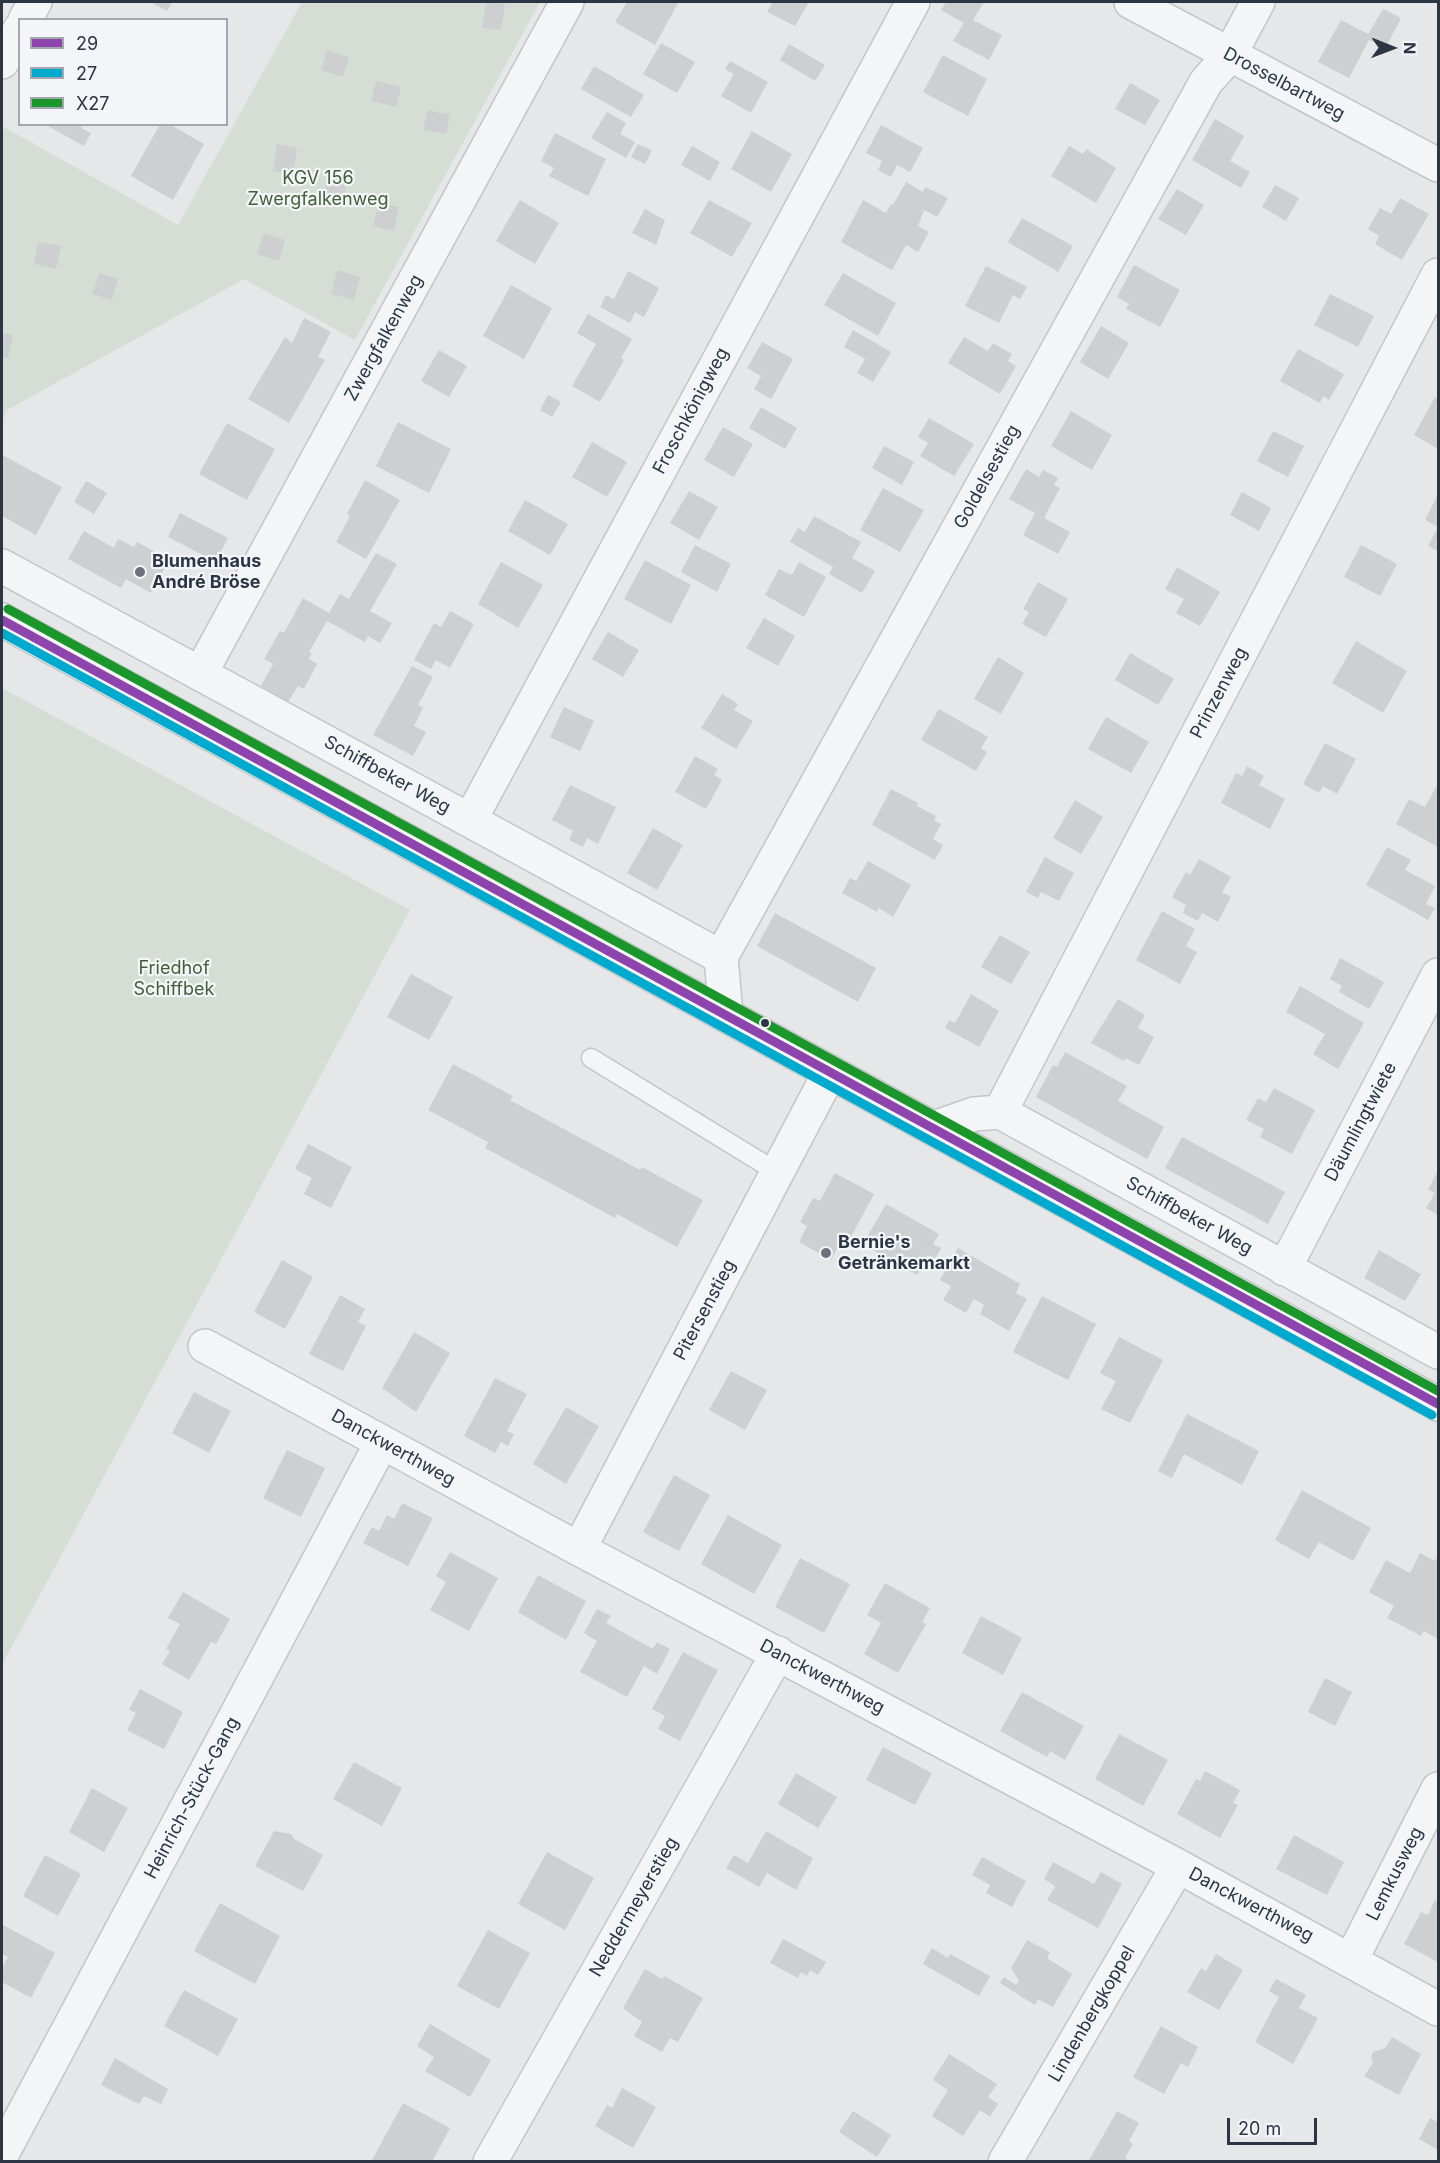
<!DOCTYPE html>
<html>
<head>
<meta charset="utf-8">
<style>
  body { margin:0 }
  #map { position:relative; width:1440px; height:2163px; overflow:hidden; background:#e5e7e9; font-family:Inter,sans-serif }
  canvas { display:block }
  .frame { position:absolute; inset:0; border:3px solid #2b3543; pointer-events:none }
  .legend { position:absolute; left:18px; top:18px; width:210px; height:108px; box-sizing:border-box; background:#f3f5f8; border:2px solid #a3a8b0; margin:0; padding:8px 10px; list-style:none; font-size:18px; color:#2b3543 }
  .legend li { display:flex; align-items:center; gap:12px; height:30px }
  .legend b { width:30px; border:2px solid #a3a8b0 }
  .north { position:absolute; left:1362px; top:18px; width:60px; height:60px; -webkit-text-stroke:4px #f3f5f8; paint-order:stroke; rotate:91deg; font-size:16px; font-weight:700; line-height:24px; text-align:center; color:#2b3543 }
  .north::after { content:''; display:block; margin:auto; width:21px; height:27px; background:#2b3543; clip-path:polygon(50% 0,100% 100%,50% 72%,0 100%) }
  .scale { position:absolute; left:1227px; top:2118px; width:90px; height:27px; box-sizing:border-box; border:3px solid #2b3543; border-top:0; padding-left:8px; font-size:18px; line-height:21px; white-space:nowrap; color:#2b3543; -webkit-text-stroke:4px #f3f5f8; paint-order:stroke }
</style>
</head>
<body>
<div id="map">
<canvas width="1440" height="2163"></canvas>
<div class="frame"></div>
<ul class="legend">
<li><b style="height:8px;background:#8e44ad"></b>29</li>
<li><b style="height:8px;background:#00a9ce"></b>27</li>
<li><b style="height:8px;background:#1a962b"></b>X27</li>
</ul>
<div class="north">N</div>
<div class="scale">20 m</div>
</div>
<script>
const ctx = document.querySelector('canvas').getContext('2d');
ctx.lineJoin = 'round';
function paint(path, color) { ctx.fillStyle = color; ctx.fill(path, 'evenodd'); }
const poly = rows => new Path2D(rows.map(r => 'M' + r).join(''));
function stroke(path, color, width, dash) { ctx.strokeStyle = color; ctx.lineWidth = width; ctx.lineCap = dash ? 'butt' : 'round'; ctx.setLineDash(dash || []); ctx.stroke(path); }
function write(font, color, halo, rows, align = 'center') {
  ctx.font = font + ' Inter,sans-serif'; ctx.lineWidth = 4.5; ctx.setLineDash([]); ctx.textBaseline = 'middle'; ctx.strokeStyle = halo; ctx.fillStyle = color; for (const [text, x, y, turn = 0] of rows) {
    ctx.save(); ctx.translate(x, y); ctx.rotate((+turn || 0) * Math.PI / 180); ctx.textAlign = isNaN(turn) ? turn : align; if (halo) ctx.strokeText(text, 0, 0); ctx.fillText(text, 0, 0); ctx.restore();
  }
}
const green = poly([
  [302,2,540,2,355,340,244,279,7,410,2,421,2,126,178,225],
  [2,688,410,910,2,1665]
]);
const building = poly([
  [150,2,172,2,167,11],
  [486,2,505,4,501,30,482,28],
  [627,2,678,3,655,45,615,22],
  [773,2,809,2,795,26,767,12],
  [946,2,984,2,973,20,1002,35,989,60,953,41,964,23,941,10],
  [1383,9,1401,18,1385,49,1369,40,1349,78,1318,62,1341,20,1368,34],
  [661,43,695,62,677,93,643,74],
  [789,44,825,65,815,81,780,60],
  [327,50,349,57,343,77,321,70],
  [943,55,987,79,968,116,923,92],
  [730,61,768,82,751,113,721,96,734,74,725,69],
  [594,66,644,95,631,117,581,89],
  [376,81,401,87,396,107,371,101],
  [1130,83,1160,100,1145,125,1115,109],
  [428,110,450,115,446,134,423,130],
  [607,112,626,123,620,134,635,142,626,158,591,138],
  [1215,119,1244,136,1230,161,1250,172,1241,188,1192,160],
  [44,124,83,124,81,128,91,133,84,146],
  [160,124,169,124,204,144,173,200,131,176],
  [881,125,923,148,910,172,897,165,891,177,878,170,882,161,866,153],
  [752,131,792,154,771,192,731,169],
  [555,133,606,159,588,196,549,176,554,168,541,161],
  [277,144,297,148,293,174,273,171],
  [638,144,652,150,645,164,631,157],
  [692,146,720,162,710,181,681,165],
  [1069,146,1083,154,1086,149,1116,168,1096,203,1051,176],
  [327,175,347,178,343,202,323,198],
  [906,182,923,192,925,187,948,198,937,217,924,210,918,226,929,232,918,252,906,245,892,270,841,242,863,200,886,213,891,204,893,205],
  [1275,185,1299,198,1286,221,1262,207],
  [1177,189,1204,205,1186,235,1158,219],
  [1400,198,1429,214,1402,260,1375,244,1379,236,1368,229,1380,208,1391,214],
  [520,200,559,223,535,264,496,241],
  [709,200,752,223,732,257,690,233],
  [379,203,399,207,394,231,373,226],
  [645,209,665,220,656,245,632,233],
  [1022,218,1073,246,1058,272,1008,242],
  [264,233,285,240,279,261,257,254],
  [38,242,61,246,56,269,34,264],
  [1134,265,1180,290,1160,327,1126,309,1129,304,1117,297],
  [986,266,1027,287,1020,299,1013,295,999,323,965,306],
  [337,270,360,277,354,300,331,294],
  [628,271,659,288,644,317,635,312,630,323,600,307,606,295,614,299],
  [99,273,118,279,112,300,92,294],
  [843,273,896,303,878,336,824,305],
  [511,285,552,308,524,359,483,336],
  [1330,294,1374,316,1358,347,1314,325],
  [588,314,632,339,621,358,624,360,600,402,572,386,596,344,577,333],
  [304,318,331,332,318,357,325,360,289,423,248,399,285,337,292,343],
  [1101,326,1129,343,1108,379,1080,362],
  [853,330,891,352,873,382,857,373,865,359,844,347],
  [2,333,13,335,8,358,2,357],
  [964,337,988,351,993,343,1012,354,1008,361,1016,366,1000,394,948,363],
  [762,342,793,359,771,399,754,389,761,376,747,368],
  [1298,349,1344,374,1329,400,1323,396,1320,403,1280,381],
  [439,350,467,366,449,397,421,381],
  [548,395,561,402,552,417,540,410],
  [1435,397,1438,399,1438,449,1414,435],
  [761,407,797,428,785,449,749,428],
  [1071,411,1112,435,1092,470,1051,446],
  [929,418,974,444,954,476,920,456,928,443,918,437],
  [398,422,451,449,429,493,376,466],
  [227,423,275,449,247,500,199,474],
  [723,427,753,444,734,477,704,460],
  [1273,431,1304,446,1288,477,1257,461],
  [592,442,627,462,607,497,572,477],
  [884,446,914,462,902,485,872,468],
  [2,455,62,487,36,535,2,516],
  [1026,469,1039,477,1043,470,1058,478,1054,485,1060,488,1044,518,1070,532,1058,554,1023,535,1035,513,1009,499],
  [365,480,400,500,366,559,336,542,350,516,347,514],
  [86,481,107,493,94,514,74,502],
  [883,488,924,510,900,552,860,530],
  [689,491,718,507,699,540,670,523],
  [1242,492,1271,508,1259,531,1230,515],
  [1438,494,1438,551,1428,546,1438,527,1425,520],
  [525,500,568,524,550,555,508,531],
  [180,513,228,538,216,562,168,537],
  [814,516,861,542,852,558,875,571,862,593,829,574,833,567,790,542,798,528,805,532],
  [84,531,114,548,118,539,134,547,137,542,169,560,151,593,126,579,121,588,68,559],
  [695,545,731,564,717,592,681,572],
  [1361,545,1397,564,1380,596,1344,577],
  [376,553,397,564,370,611,392,623,380,643,368,636,365,642,327,621,309,652,312,653,309,659,317,664,304,689,298,686,288,702,261,686,273,664,264,659,280,631,284,633,303,598,329,613,340,594,349,599],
  [645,560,691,585,671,624,624,599],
  [501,562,543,585,518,628,478,604],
  [799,562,826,577,804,617,765,595,779,569,792,575],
  [1177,567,1220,592,1200,626,1176,613,1184,599,1165,589],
  [1038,582,1068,599,1046,637,1022,624,1029,612,1023,609],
  [450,611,474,624,450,668,436,660,431,669,414,660,434,623,441,627],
  [764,618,795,636,778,666,746,648],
  [608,632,639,650,623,677,592,659],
  [1356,641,1407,671,1383,713,1332,683],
  [1130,653,1174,679,1158,705,1115,680],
  [998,657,1024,673,1001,714,974,699],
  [412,666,433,677,418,705,423,708,414,726,426,732,413,756,373,735],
  [722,694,738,704,734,710,753,721,736,749,701,728],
  [564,707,594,721,580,751,550,737],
  [939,709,988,737,981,748,987,752,976,771,921,740],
  [1106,717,1149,742,1131,773,1088,749],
  [1325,743,1356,759,1337,794,1323,786,1319,793,1303,784],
  [695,756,718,769,714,775,722,780,706,809,675,792],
  [1247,766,1264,776,1259,785,1285,799,1270,829,1221,803,1236,773,1242,776],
  [570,785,616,807,598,844,587,838,583,847,569,840,573,831,552,820],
  [1436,787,1438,789,1438,847,1396,824,1409,799,1425,807],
  [891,789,918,803,917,806,936,816,934,820,941,824,933,839,943,845,935,860,872,825],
  [1075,800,1103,817,1081,854,1053,838],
  [653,828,683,845,657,890,627,873],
  [1387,847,1411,860,1405,870,1435,886,1426,904,1435,908,1428,920,1366,885],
  [1045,857,1074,873,1059,901,1041,892,1038,898,1026,892],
  [1199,859,1231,877,1222,892,1231,897,1218,922,1202,913,1198,921,1183,913,1186,905,1172,897,1186,872,1190,875],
  [868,861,911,885,893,917,879,908,877,912,842,893,850,878,856,881],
  [1162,911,1195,929,1186,946,1197,952,1180,984,1136,960],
  [775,913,876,968,858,1002,757,946],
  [1000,935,1030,952,1011,984,981,967],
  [1340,958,1384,982,1369,1009,1339,992,1342,986,1330,979],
  [411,974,453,997,429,1040,387,1017],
  [1300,986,1364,1023,1338,1069,1313,1054,1325,1034,1286,1012],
  [971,994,999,1011,979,1047,945,1028,949,1020,955,1023],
  [1118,999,1145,1015,1138,1028,1154,1037,1139,1065,1126,1058,1124,1061,1091,1043],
  [1065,1052,1127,1086,1118,1101,1164,1127,1147,1159,1036,1097,1053,1065,1057,1067],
  [453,1064,513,1096,510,1100,640,1170,642,1167,703,1200,677,1247,617,1214,615,1218,485,1148,488,1142,428,1110],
  [1274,1088,1315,1110,1292,1154,1260,1137,1264,1129,1246,1120,1258,1098,1266,1102],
  [1182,1137,1285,1192,1268,1224,1165,1168],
  [308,1144,352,1167,331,1208,304,1194,312,1178,295,1169],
  [1438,1170,1438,1215,1426,1208,1435,1193,1428,1190],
  [835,1173,874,1194,844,1250,838,1247,831,1260,799,1242,807,1226,800,1222,813,1198,820,1201],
  [886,1204,939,1234,933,1244,941,1248,935,1259,928,1255,917,1275,863,1244],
  [958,1248,1020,1284,1016,1293,1027,1299,1009,1331,980,1314,984,1305,974,1299,966,1313,943,1300,951,1286,940,1280],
  [1379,1250,1421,1274,1405,1301,1364,1278],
  [282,1260,313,1277,285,1329,254,1312],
  [340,1295,365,1309,358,1322,366,1326,343,1371,309,1354],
  [1042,1296,1096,1324,1068,1380,1013,1352],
  [414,1332,450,1353,416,1412,382,1388],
  [1119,1337,1163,1360,1130,1423,1101,1409,1116,1381,1100,1373],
  [731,1371,767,1390,745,1430,709,1410],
  [495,1378,527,1394,507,1431,514,1434,508,1446,501,1442,495,1453,464,1436],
  [194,1392,231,1411,209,1453,172,1433],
  [566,1407,599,1426,566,1484,533,1464],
  [1187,1414,1259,1451,1242,1485,1184,1454,1172,1478,1158,1471],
  [287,1450,325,1468,301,1517,263,1498],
  [674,1475,710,1495,679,1551,643,1532],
  [1302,1490,1371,1528,1353,1561,1319,1542,1309,1559,1275,1540],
  [402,1503,433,1518,408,1566,363,1543,372,1527,379,1531,387,1515,394,1519],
  [728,1515,782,1545,754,1594,701,1564],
  [450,1552,498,1578,469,1631,430,1610,446,1582,436,1576],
  [1420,1553,1435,1561,1438,1555,1438,1639,1424,1631,1421,1636,1387,1618,1394,1606,1369,1592,1386,1560,1410,1573],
  [800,1558,850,1584,824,1633,775,1607],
  [538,1575,586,1601,566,1640,518,1612],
  [885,1583,930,1608,922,1622,926,1624,898,1673,864,1654,881,1623,867,1615],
  [183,1592,230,1619,216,1644,211,1642,189,1680,162,1664,170,1651,166,1649,180,1624,168,1618],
  [597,1609,611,1616,606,1623,653,1649,657,1642,670,1649,657,1674,644,1666,627,1697,580,1672,597,1641,584,1633],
  [981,1616,1022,1638,1003,1675,962,1653],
  [683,1652,718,1670,680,1741,658,1729,665,1716,652,1709],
  [1325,1678,1352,1692,1335,1726,1308,1712],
  [140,1689,183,1712,164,1749,127,1730,136,1713,129,1710],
  [1022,1692,1084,1726,1065,1760,1050,1751,1047,1757,1000,1731],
  [1119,1734,1168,1760,1143,1806,1095,1779],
  [883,1747,932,1773,915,1805,866,1780],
  [354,1762,402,1788,382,1826,333,1799],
  [1205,1771,1240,1790,1233,1803,1238,1805,1220,1838,1177,1814,1196,1779,1200,1781],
  [796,1773,837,1797,818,1828,778,1804],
  [92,1788,128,1808,104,1852,69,1832],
  [274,1831,291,1834,294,1839,323,1855,303,1891,255,1866],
  [766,1831,813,1858,796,1890,767,1873,759,1887,726,1868,734,1855,748,1863],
  [1294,1835,1344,1862,1327,1895,1276,1869],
  [547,1852,594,1878,565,1930,518,1904],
  [45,1855,81,1874,58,1916,23,1896],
  [982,1857,1026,1881,1012,1907,986,1893,990,1885,972,1875],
  [1053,1862,1094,1884,1101,1872,1122,1884,1098,1928,1047,1900,1055,1886,1044,1879],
  [1435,1900,1438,1902,1438,1962,1404,1944,1421,1912,1428,1915],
  [220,1903,280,1936,255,1984,194,1951],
  [3,1925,55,1953,31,1998,2,1982,2,1968,8,1957,2,1953],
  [488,1930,530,1953,499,2009,457,1986],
  [783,1939,826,1962,818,1975,810,1970,807,1976,801,1972,798,1978,770,1963],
  [1027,1940,1050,1952,1047,1958,1072,1974,1053,2007,1038,1999,1035,2005,1000,1983,1004,1977,1016,1985,1019,1981,1011,1968],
  [932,1948,948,1958,950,1954,990,1976,979,1996,923,1964],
  [1216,1954,1243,1970,1219,2010,1187,1992,1201,1968,1206,1971],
  [645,1969,662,1979,664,1976,703,1998,678,2042,670,2038,662,2052,634,2036,642,2022,623,2008],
  [1276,1979,1306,1995,1299,2008,1318,2018,1293,2064,1255,2042,1279,1997,1269,1991],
  [184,1990,238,2019,218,2056,164,2026],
  [430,2024,491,2060,470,2097,425,2071,434,2057,417,2046],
  [1161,2026,1198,2047,1188,2067,1181,2063,1164,2094,1133,2077],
  [1392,2037,1421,2054,1399,2095,1364,2076,1373,2063,1371,2059,1373,2052,1385,2048],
  [949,2054,997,2084,988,2097,998,2104,990,2117,980,2110,963,2136,932,2116,948,2090,933,2080],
  [115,2058,168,2089,161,2104,144,2096,139,2104,101,2085],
  [622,2088,656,2107,633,2148,595,2126,607,2105,612,2108],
  [403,2103,450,2128,432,2162,371,2162],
  [853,2111,891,2135,877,2157,839,2132],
  [1117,2111,1139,2123,1129,2141,1133,2144,1125,2158,1131,2162,1088,2162],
  [1430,2118,1438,2122,1438,2150,1419,2139]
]);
const service = poly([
  [591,1058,777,1172]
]);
const minor = poly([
  [1131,2,1438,165],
  [25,20,35,2],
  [2,62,20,29],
  [2,566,721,957,726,1015],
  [200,674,567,2],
  [470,820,913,2],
  [721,957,1206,82,1229,56,1258,2],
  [1000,1112,1438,275],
  [934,1128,974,1114,1000,1112,1438,1352],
  [1284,1269,1438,975],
  [205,1346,579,1549,1178,1866,1438,2009],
  [579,1549,830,1072],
  [1351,1960,1438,1789],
  [2,2154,382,1442],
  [490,2162,778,1653],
  [1005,2162,1178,1866]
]);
const secondary = poly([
  [2,620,1438,1404]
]);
const bus1 = poly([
  [2,620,1438,1404]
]);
const bus2 = poly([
  [2,633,1432,1415]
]);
const bus3 = poly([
  [8,609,1438,1391]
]);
const markers = [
  [140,572,6,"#6c737d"],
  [765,1023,5,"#2b3543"],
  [826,1253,6,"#6c737d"]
];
const streetNames = [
  ["Drosselbartweg",1284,84,28],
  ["Zwergfalkenweg",384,338,-61],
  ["Froschkönigweg",691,411,-62],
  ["Goldelsestieg",987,477,-61],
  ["Prinzenweg",1219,693,-62],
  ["Schiffbeker Weg",387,775,29],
  ["Däumlingtwiete",1361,1122,-62],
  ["Schiffbeker Weg",1189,1216,29],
  ["Pitersenstieg",705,1310,-62],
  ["Danckwerthweg",393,1448,29],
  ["Danckwerthweg",822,1677,28],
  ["Heinrich-Stück-Gang",192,1798,-62],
  ["Lemkusweg",1395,1874,-63],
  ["Danckwerthweg",1251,1905,28],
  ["Neddermeyerstieg",634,1907,-60],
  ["Lindenbergkoppel",1092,2014,-60]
];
const parkNames = [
  ["KGV 156",318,179],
  ["Zwergfalkenweg",318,200],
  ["Friedhof",174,969],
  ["Schiffbek",174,990]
];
const poiNames = [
  ["Blumenhaus",152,562],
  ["André Bröse",152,583],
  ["Bernie's",838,1243],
  ["Getränkemarkt",838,1264]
];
paint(green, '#d6ddd5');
paint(building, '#cdcfd1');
stroke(service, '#c3c5c7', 21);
stroke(minor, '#c3c5c7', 36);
stroke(secondary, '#c3c5c7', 36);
stroke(service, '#f4f5f6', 18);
stroke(minor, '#f4f5f6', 33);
stroke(secondary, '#f7f7f8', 33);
stroke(bus1, '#8e44ad', 9);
stroke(bus2, '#00a9ce', 9);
stroke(bus3, '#1a962b', 9);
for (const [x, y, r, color] of markers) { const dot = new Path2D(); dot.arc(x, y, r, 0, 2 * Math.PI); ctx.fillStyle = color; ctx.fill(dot); stroke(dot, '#f3f5f8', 2); }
write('18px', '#2b3543', '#f3f5f8', streetNames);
write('18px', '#425f38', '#f3f5f8', parkNames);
write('bold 18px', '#2b3543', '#f3f5f8', poiNames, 'left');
</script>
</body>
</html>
